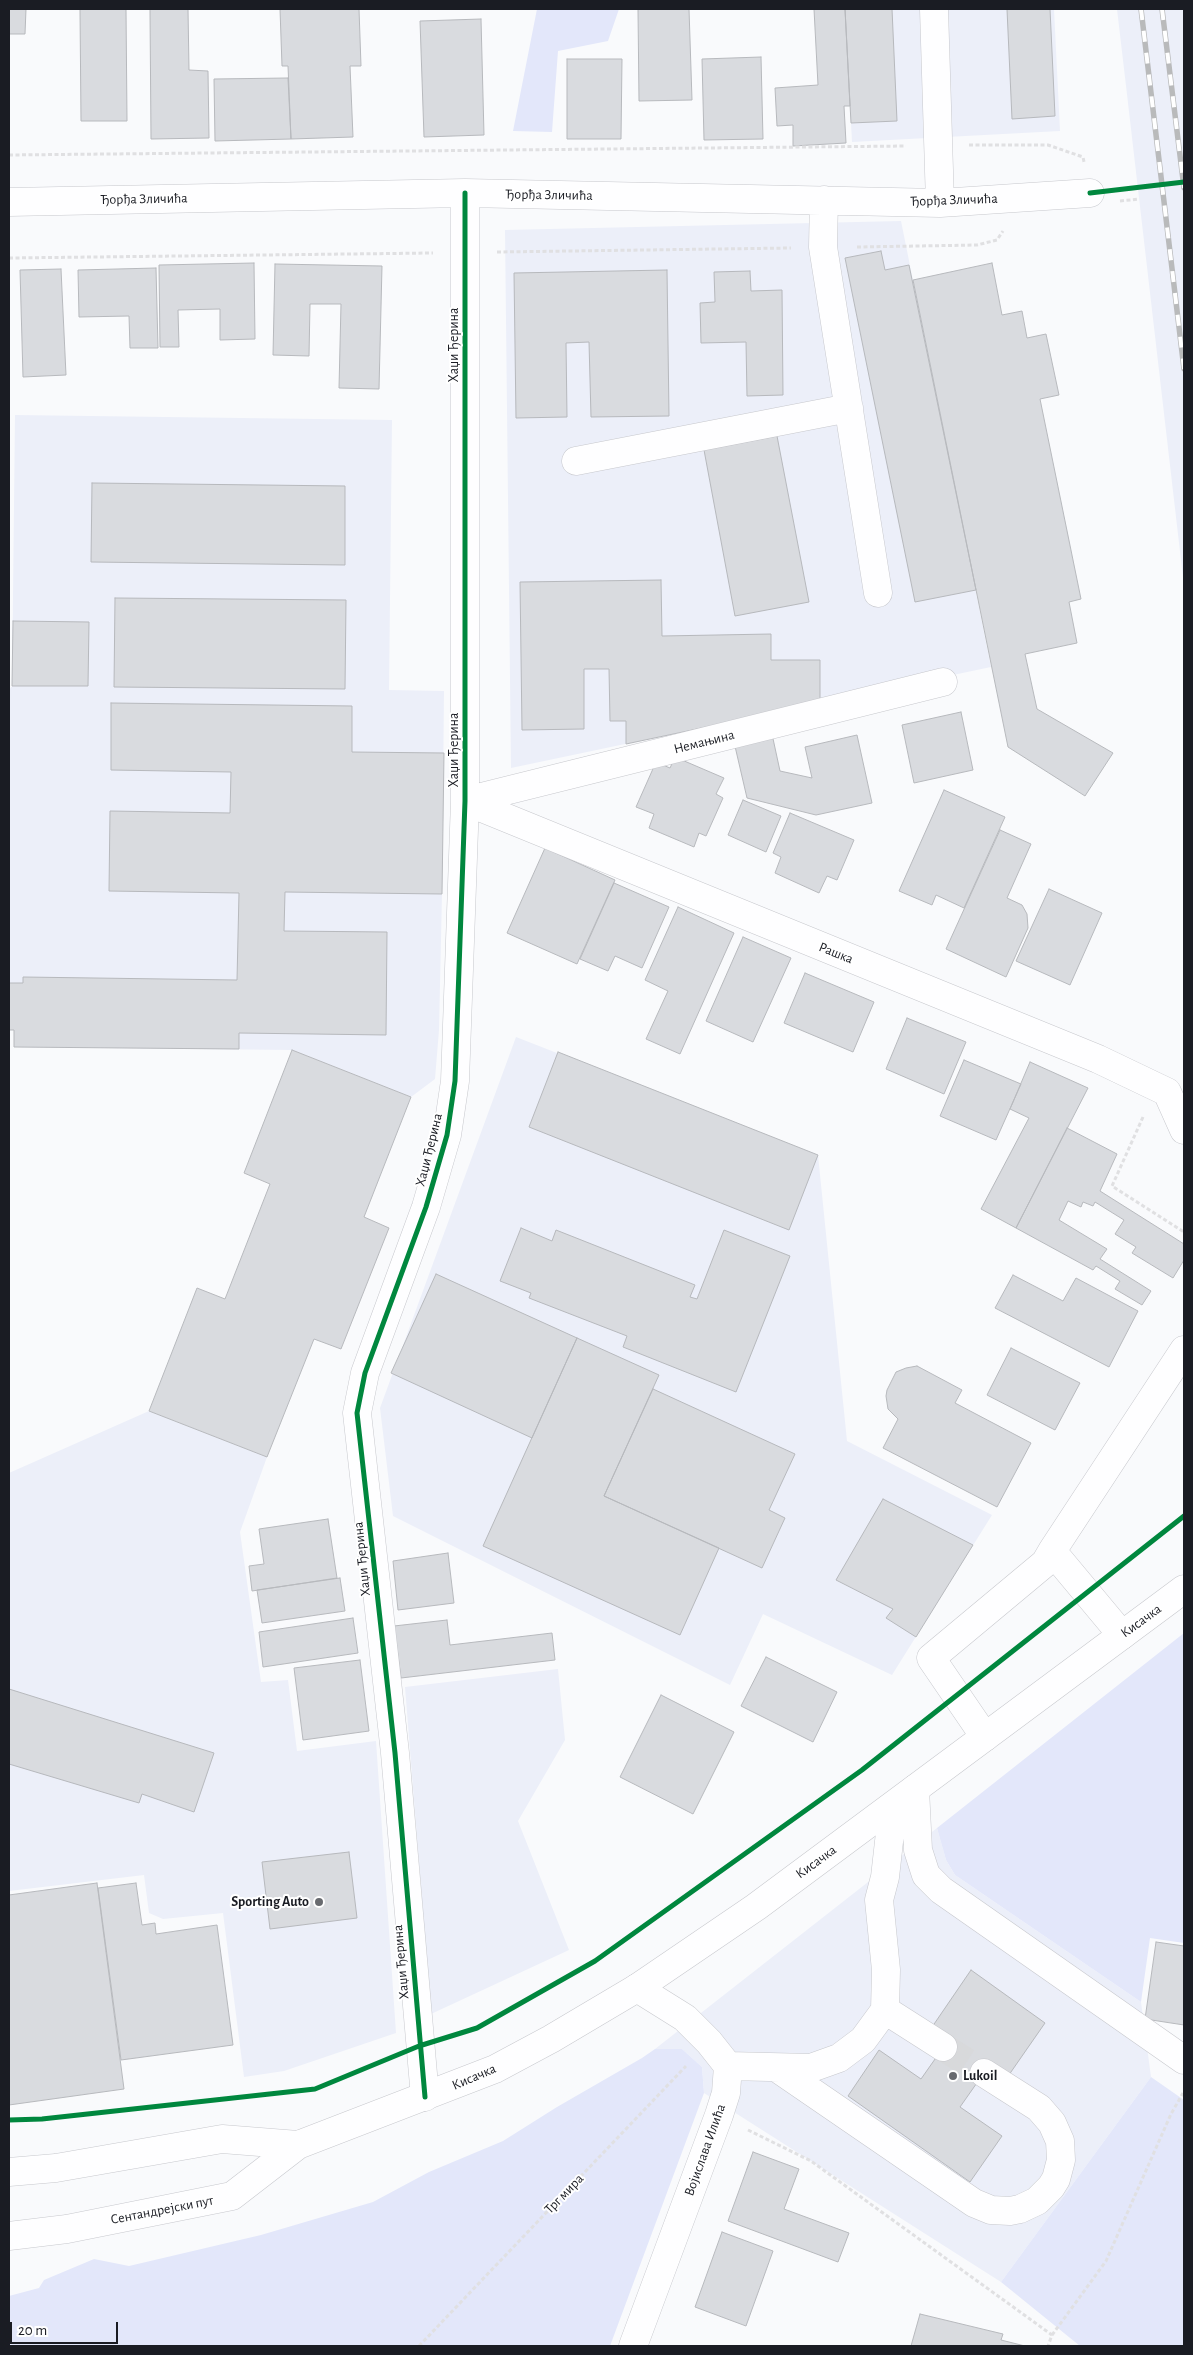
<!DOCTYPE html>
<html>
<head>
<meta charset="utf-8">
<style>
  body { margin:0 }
  #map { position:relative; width:1193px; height:2355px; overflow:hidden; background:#f9fafc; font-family:"Alegreya Sans",sans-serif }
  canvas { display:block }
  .frame { position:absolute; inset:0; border:10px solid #1a1c23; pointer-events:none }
  .scale { position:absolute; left:10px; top:2322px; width:108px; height:22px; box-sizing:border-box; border:2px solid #1a1c23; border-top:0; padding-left:6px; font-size:15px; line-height:18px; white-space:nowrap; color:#1a1c23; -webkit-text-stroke:4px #fff; paint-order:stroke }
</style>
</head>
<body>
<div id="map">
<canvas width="1193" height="2355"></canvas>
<div class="frame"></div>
<div class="scale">20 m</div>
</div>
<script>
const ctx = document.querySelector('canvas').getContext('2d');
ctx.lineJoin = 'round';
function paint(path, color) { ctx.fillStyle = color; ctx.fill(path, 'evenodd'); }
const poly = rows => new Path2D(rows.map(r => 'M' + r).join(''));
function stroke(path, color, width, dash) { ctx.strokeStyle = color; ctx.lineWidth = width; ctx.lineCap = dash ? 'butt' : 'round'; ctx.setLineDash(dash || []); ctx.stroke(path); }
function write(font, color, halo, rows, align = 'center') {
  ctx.font = font + ' "Alegreya Sans",sans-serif'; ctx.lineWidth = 4; ctx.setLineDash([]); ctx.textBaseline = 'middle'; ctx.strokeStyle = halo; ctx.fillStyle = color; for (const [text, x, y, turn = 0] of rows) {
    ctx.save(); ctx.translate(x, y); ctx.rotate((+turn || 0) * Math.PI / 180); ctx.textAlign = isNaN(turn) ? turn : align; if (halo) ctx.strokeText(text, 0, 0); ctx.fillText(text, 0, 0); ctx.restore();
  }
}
const built = poly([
  [845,9,1054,9,1060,131,852,142],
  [1117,9,1184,9,1184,586,1128,103],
  [901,221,991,667,511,768,505,230],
  [15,415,392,420,389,690,444,691,442,894,439,1030,435,1079,411,1097,292,1050,14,1047,14,1030,9,1030,9,690,12,686],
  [516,1037,818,1155,847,1441,992,1515,892,1675,763,1614,730,1685,393,1516,380,1408],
  [149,1411,267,1457,240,1532,261,1682,288,1680,297,1751,376,1741,396,2033,284,2071,244,2077,223,1913,163,1919,149,1913,144,1875,9,1891,9,1473],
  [558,1669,565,1740,518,1821,569,1950,431,2014,405,1687],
  [937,1828,946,1860,955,1875,1141,2002,1151,2077,1001,2282,704,2093,702,2067,682,2049,655,2049]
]);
const green = poly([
  [537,9,619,9,608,41,558,51,552,132,513,131],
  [1184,1633,1184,1943,1150,1938,1141,2002,955,1875,946,1860,937,1828],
  [655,2049,682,2049,702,2067,704,2093,610,2346,9,2346,9,2296,39,2288,44,2280,94,2259,129,2266,261,2235,373,2202,429,2172,503,2141,557,2107,642,2058],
  [1151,2077,1184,2100,1184,2346,1080,2346,1001,2282]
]);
const building = poly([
  [9,9,26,9,25,34,9,34,9,9],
  [80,9,126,9,127,121,81,121,80,9],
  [150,9,188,9,189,70,208,71,209,138,151,139,150,9],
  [280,9,359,9,361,66,350,66,353,137,291,139,288,66,282,66,280,9],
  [638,9,689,9,692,100,639,101,638,9],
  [814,9,845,9,850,106,844,106,846,143,793,146,793,125,777,126,775,88,818,85,814,9],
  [845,9,892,9,897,121,851,123,845,9],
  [1007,9,1050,9,1055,116,1012,119,1007,9],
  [481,19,484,135,424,137,420,21,481,19],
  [761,57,763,139,704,140,702,59,761,57],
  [567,59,622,59,621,139,567,139,567,59],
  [288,78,291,139,215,141,214,79,288,78],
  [881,251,885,270,909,265,976,590,915,602,845,258,881,251],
  [254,263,255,339,220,340,220,309,178,310,179,347,160,347,159,265,254,263],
  [992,263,1002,315,1022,311,1027,338,1046,334,1059,395,1040,399,1081,599,1069,602,1077,643,1025,654,1037,709,1113,753,1085,796,1008,747,913,280,992,263],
  [275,264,382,266,379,389,339,388,341,304,310,304,309,356,273,355,275,264],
  [156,268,158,348,130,348,129,316,79,317,78,270,156,268],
  [61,269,66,375,23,377,20,270,61,269],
  [667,270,669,416,591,417,589,342,566,343,567,417,516,418,514,273,667,270],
  [750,271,751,291,782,290,783,395,747,396,746,342,701,343,700,303,715,302,714,272,750,271],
  [777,436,809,602,735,616,704,450,777,436],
  [92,483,345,486,345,565,91,562,92,483],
  [661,580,662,636,771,634,771,660,820,660,820,703,626,744,626,721,610,721,609,669,584,669,584,729,522,730,520,582,661,580],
  [115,598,346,600,345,689,114,687,115,598],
  [13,621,89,622,88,686,12,686,13,621],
  [111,703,352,706,352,752,444,753,442,894,285,892,284,931,387,932,386,1035,239,1033,239,1049,14,1047,14,1030,9,1030,9,983,23,983,23,977,237,980,239,893,109,891,110,811,230,813,231,772,111,770,111,703],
  [961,712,973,770,914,783,902,725,961,712],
  [772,734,780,771,812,778,805,747,857,735,872,803,816,815,747,798,734,742,772,734],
  [675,757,724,778,716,794,723,798,706,836,699,833,694,847,649,828,654,814,636,807,656,762,670,768,675,757],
  [944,790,1005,817,964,908,936,895,932,905,899,891,944,790],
  [743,800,781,816,766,852,728,835,743,800],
  [790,813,854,840,837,880,827,876,819,893,775,873,781,857,773,853,790,813],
  [1000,830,1031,844,1007,898,1022,905,1027,914,1028,928,1006,977,946,949,1000,830],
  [545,848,615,880,577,964,507,933,545,848],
  [614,883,669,907,642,968,615,956,608,971,580,959,614,883],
  [1049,889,1102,913,1070,985,1016,961,1049,889],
  [678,907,734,933,680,1054,646,1039,668,991,645,980,678,907],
  [743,937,791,958,753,1042,706,1021,743,937],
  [805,973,874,1002,853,1052,784,1023,805,973],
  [907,1018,966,1042,944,1094,886,1069,907,1018],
  [292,1050,411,1097,364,1217,389,1228,341,1349,314,1339,267,1457,149,1411,197,1288,225,1299,270,1184,244,1173,292,1050],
  [558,1052,818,1155,789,1230,529,1127,558,1052],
  [964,1060,1021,1084,996,1140,940,1116,964,1060],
  [1030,1062,1088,1088,1016,1228,981,1209,1029,1118,1010,1109,1030,1062],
  [1067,1128,1117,1154,1100,1191,1184,1244,1184,1260,1173,1278,1132,1253,1136,1247,1115,1234,1124,1220,1095,1202,1093,1206,1083,1202,1081,1207,1068,1201,1059,1220,1107,1249,1100,1259,1151,1291,1142,1305,1115,1289,1120,1281,1096,1266,1093,1270,1016,1228,1067,1128],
  [521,1228,552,1241,556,1230,695,1285,690,1297,697,1299,724,1230,790,1256,736,1392,623,1347,627,1336,529,1298,531,1293,500,1281,521,1228],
  [436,1274,577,1338,532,1438,391,1373,436,1274],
  [1013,1275,1063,1301,1076,1278,1138,1311,1109,1367,995,1308,1013,1275],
  [577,1338,659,1375,604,1496,719,1548,680,1635,483,1546,577,1338],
  [1011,1348,1080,1383,1055,1430,987,1395,1011,1348],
  [917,1366,962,1390,955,1403,1031,1443,997,1507,883,1448,898,1419,888,1409,886,1396,887,1390,896,1372,906,1368,917,1366],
  [653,1389,795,1454,769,1510,785,1518,762,1568,604,1496,653,1389],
  [883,1499,973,1545,916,1637,886,1618,893,1609,836,1580,883,1499],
  [328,1519,337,1578,252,1591,249,1566,264,1564,259,1529,328,1519],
  [448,1553,454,1603,398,1610,393,1561,448,1553],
  [340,1578,345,1611,262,1623,257,1590,340,1578],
  [353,1618,358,1653,263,1667,259,1632,353,1618],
  [447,1620,450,1645,552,1633,555,1660,401,1678,394,1626,447,1620],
  [766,1657,837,1692,813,1742,741,1706,766,1657],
  [360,1660,369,1731,303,1740,294,1668,360,1660],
  [9,1689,214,1753,194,1812,142,1794,139,1803,9,1764,9,1689],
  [661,1695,734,1732,693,1814,620,1777,661,1695],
  [349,1852,357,1918,270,1929,262,1862,349,1852],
  [97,1883,124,2089,9,2105,9,1895,97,1883],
  [136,1883,142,1925,155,1923,156,1934,217,1925,233,2045,121,2060,98,1888,136,1883],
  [1156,1942,1184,1946,1184,2025,1145,2019,1156,1942],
  [971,1970,1045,2023,1004,2082,986,2070,960,2107,1002,2136,970,2182,848,2096,879,2050,921,2079,947,2042,930,2030,971,1970],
  [753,2152,799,2169,784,2209,849,2233,838,2262,728,2221,753,2152],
  [722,2232,773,2251,746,2326,695,2307,722,2232],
  [920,2314,1003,2334,1001,2340,1025,2346,911,2346,920,2314]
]);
const minorTunnel = poly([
  [943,2047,984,2073]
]);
const path = poly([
  [969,145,1048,145,1083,157,1084,162],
  [9,155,906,146],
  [1120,201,1139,199],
  [857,247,977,245,997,240,1003,231],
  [497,252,791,248],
  [9,258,433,253],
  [1143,1117,1112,1186,1184,1232],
  [748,2130,811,2161,1052,2335,1048,2346],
  [1052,2335,1106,2261,1171,2114,1183,2093],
  [419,2346,686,2066]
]);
const minor = poly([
  [934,9,940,203],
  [824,200,823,247,878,593],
  [9,202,465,193,940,203,1090,193],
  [576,461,849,408],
  [465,801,1098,1059,1167,1092,1184,1130],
  [465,801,943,682],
  [1122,1635,1052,1551,1184,1350],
  [985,1737,931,1658,1045,1563,1052,1551],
  [915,1789,918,1850,926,1875,941,1890,1184,2060],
  [885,2010,943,2047],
  [728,2066,811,2068,839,2058,863,2040,885,2010,886,1970,879,1900,885,1877,893,1806],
  [777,2068,974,2203,991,2210,1010,2211,1020,2209,1037,2201,1051,2187,1056,2179,1061,2160,1060,2141,1052,2123,1039,2108,984,2073],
  [425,2097,395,1753,357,1413,365,1373,426,1207,447,1135,455,1081,465,801,465,193],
  [633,2346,719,2115,726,2093,728,2066,709,2042,685,2018,637,1988]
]);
const major = poly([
  [9,2172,56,2168,222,2139,298,2145],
  [9,2236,67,2229,232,2196,298,2145,495,2069,551,2039,637,1988,756,1907,1184,1589]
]);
const rail = poly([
  [1141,9,1184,369],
  [1162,9,1184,188]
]);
const cycleway = poly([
  [1090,193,1184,182],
  [425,2097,395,1753,357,1413,365,1373,426,1207,447,1135,455,1081,465,801,465,193],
  [9,2120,42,2119,315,2089,419,2046,477,2028,595,1961,862,1770,1184,1516]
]);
const markers = [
  [319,1902,5,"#686a6f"],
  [953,2076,5,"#686a6f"]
];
const streetNames = [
  ["Ђорђа Зличића",549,195,1],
  ["Ђорђа Зличића",144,199,-1],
  ["Ђорђа Зличића",954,200,-2],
  ["Хаџи Ђерина",454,345,-90],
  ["Немањина",704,742,-14],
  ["Хаџи Ђерина",454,750,-90],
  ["Рашка",836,953,22],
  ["Хаџи Ђерина",429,1150,-76],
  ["Хаџи Ђерина",362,1559,-96],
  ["Кисачка",1141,1621,-36],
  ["Кисачка",816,1862,-36],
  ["Хаџи Ђерина",401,1962,-95],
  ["Кисачка",474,2077,-23],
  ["Војислава Илића",705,2150,-70],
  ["Трг мира",564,2194,-46],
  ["Сентандрејски пут",162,2210,-11]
];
const poiNames = [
  ["Sporting Auto",309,1902],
  ["Lukoil",963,2076,"left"]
];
paint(built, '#eceff9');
paint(green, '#e3e7fa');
paint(building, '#d9dbdf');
stroke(building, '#b7b9bd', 1);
stroke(minorTunnel, '#d8d9db', 28, [28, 14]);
stroke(minor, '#c7c8cd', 29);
stroke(major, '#c7c8cd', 29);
stroke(path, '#e0e0e2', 3, [4, 2.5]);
stroke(minor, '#fefeff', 28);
stroke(major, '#fefeff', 28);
stroke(rail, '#b9babb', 5.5);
stroke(rail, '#fff', 4, [11]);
stroke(cycleway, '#00873e', 5);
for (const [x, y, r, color] of markers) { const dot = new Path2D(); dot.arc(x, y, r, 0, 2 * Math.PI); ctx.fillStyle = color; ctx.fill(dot); stroke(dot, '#fff', 2); }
write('14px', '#1a1c23', '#fff', streetNames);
write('bold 14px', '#1a1c23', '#fff', poiNames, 'right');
</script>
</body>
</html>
